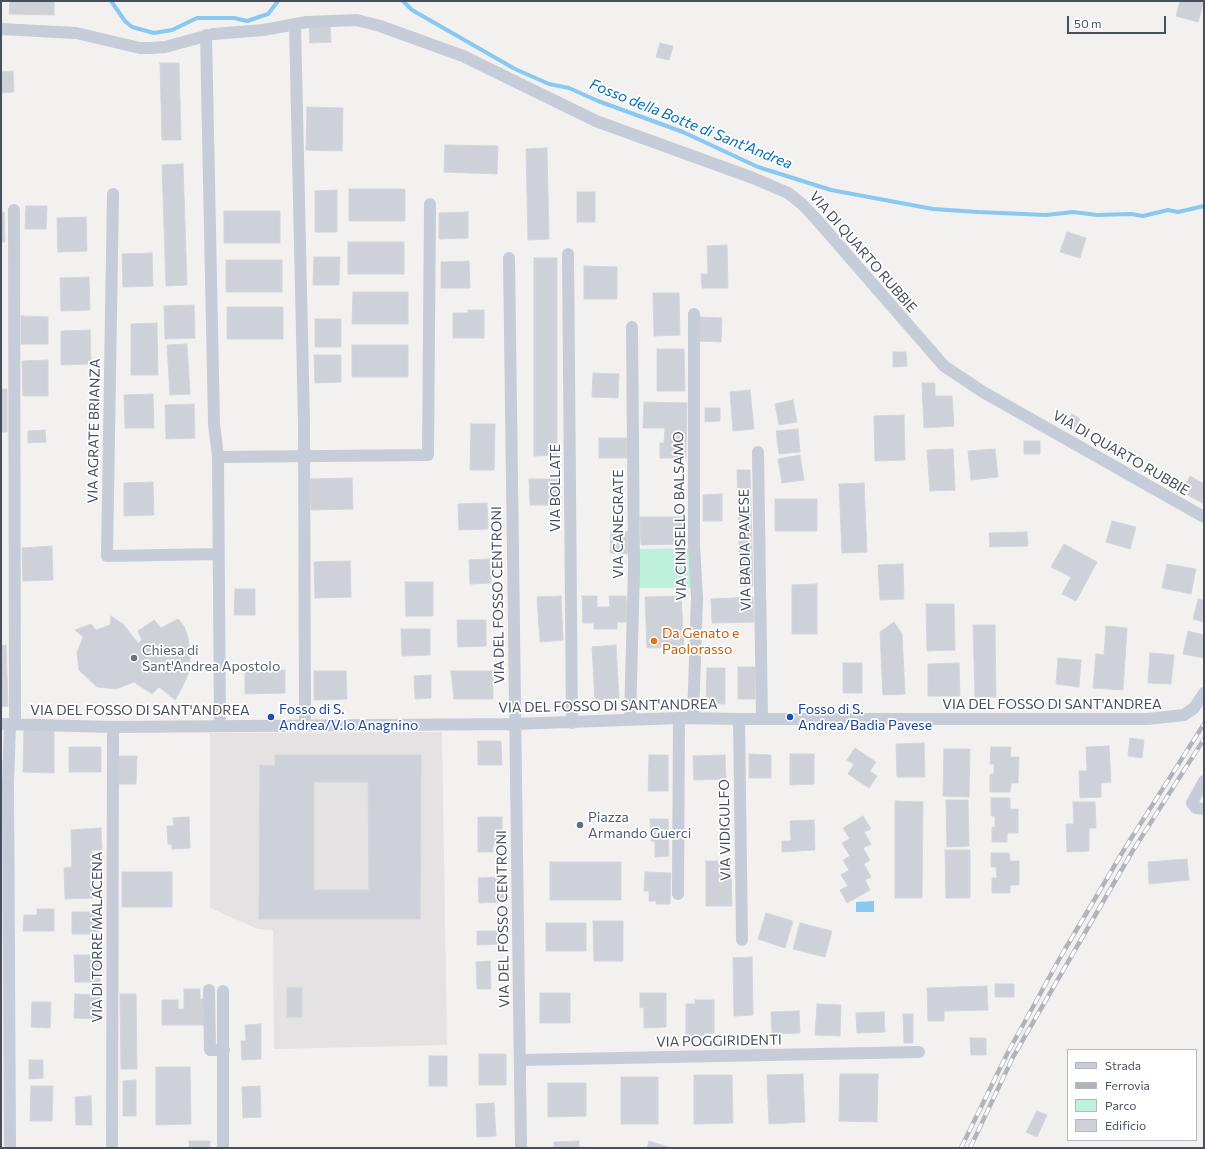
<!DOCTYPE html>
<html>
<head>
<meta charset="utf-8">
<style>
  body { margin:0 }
  #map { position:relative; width:1205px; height:1149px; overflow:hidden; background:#f3f1f0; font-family:Commissioner,sans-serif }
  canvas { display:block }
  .frame { position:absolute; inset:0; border:2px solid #474f5f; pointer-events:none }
  .legend { position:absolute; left:1067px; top:1049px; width:130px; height:92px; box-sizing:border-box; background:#fff; border:1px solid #b5b9bf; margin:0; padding:5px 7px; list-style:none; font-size:12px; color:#474f5f }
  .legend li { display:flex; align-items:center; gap:8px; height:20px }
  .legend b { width:20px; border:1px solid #b5b9bf }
  .scale { position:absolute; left:1067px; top:16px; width:99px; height:18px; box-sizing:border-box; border:2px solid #474f5f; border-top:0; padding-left:5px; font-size:12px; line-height:14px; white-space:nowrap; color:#474f5f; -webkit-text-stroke:3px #fff; paint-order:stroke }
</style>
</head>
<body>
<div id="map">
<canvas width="1205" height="1149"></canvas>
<div class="frame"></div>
<ul class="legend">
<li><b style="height:5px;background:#c6ccd8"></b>Strada</li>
<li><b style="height:5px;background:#b2b4bb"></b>Ferrovia</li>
<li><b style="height:11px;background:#bef1db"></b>Parco</li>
<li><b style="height:11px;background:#cfd1d8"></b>Edificio</li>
</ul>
<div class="scale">50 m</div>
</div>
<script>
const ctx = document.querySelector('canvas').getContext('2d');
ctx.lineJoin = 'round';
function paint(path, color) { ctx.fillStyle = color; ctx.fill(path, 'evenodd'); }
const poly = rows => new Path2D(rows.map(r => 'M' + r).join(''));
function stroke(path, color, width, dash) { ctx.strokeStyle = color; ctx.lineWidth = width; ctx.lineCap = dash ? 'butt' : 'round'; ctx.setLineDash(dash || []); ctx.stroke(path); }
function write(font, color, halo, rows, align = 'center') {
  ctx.font = font + ' Commissioner,sans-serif'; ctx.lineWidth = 3.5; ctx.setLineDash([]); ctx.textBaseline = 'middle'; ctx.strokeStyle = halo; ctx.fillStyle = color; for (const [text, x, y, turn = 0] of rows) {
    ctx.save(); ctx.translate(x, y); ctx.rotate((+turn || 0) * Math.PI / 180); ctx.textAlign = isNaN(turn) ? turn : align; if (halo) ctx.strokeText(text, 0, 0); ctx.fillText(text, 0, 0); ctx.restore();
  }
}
const education = poly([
  [442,732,447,1045,274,1049,273,930,258,929,210,908,210,733]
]);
const green = poly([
  [690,548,691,588,639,588,638,549]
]);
const water = poly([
  [874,901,874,912,856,912,856,902]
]);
const stream = poly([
  [111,1,125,21,132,27,154,33,172,30,197,18,234,18,247,21,268,14,278,1],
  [403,1,412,10,515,69,549,84,569,88,598,101,683,132,758,167,831,190,933,209,978,212,1046,215,1073,212,1097,215,1131,214,1143,216,1168,210,1178,212,1204,206]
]);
const building = poly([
  [10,1,54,1,54,15,9,14,10,1],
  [1180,1,1204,1,1198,22,1176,16,1180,1],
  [330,25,331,42,310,43,309,26,330,25],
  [660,43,673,46,669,60,656,57,660,43],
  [160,63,179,63,181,140,162,140,160,63],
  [13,71,14,92,1,93,1,72,13,71],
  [307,107,343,108,342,151,306,150,307,107],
  [445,145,498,146,497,174,444,172,445,145],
  [547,148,549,239,528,240,526,149,547,148],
  [183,164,187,285,166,286,162,165,183,164],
  [349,189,405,189,405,221,349,221,349,189],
  [337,190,337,232,315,232,315,191,337,190],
  [577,192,595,192,595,222,577,222,577,192],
  [26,206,47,206,46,229,25,229,26,206],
  [224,211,280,211,280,243,224,243,224,211],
  [1,212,4,212,5,242,1,242,1,212],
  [468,212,468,238,439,239,439,213,468,212],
  [86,217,87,251,58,252,57,218,86,217],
  [1067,232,1086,238,1080,258,1060,252,1067,232],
  [348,242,404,242,404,274,348,274,348,242],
  [727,245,728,288,702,288,701,274,708,274,707,246,727,245],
  [152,253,153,286,123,287,122,254,152,253],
  [314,257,340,257,339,285,313,285,314,257],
  [534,258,557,258,557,455,534,456,534,258],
  [226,260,282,260,282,292,226,292,226,260],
  [469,261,470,288,441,288,441,262,469,261],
  [584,266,617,267,617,299,584,299,584,266],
  [89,277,90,310,61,311,60,278,89,277],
  [353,292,408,292,408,324,352,324,353,292],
  [653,293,679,293,680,335,654,336,653,293],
  [194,305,195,338,165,339,164,306,194,305],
  [227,307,283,307,283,339,227,339,227,307],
  [468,310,484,310,484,338,453,338,453,313,468,313,468,310],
  [21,316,48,317,48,344,21,344,21,316],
  [700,317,722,318,721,342,699,341,700,317],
  [315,319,341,319,341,347,315,347,315,319],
  [157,323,158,375,131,375,131,324,157,323],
  [90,330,91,364,61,365,61,331,90,330],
  [187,344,190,394,170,395,167,345,187,344],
  [352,345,408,345,408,377,352,377,352,345],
  [657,349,684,349,685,391,657,391,657,349],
  [893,352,906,352,907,366,893,367,893,352],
  [314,355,341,355,341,382,315,383,314,355],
  [48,360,48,396,23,396,22,361,48,360],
  [593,373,619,374,618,398,592,397,593,373],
  [922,383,935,383,935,396,952,396,954,426,924,428,922,383],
  [1,389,7,389,7,432,1,432,1,389],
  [750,390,754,429,733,431,730,392,750,390],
  [153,394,154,428,125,428,124,395,153,394],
  [793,400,797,422,779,425,775,404,793,400],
  [644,402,687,403,686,458,660,458,660,443,664,443,665,428,643,428,644,402],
  [194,404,195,438,166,439,165,405,194,404],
  [705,408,720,408,720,421,705,422,705,408],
  [1072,414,1080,419,1074,429,1066,424,1072,414],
  [904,415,905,460,875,461,874,416,904,415],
  [471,424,495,424,494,470,470,470,471,424],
  [798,429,800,452,779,454,776,431,798,429],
  [45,430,46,442,28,443,28,431,45,430],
  [599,438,627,438,627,458,599,458,599,438],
  [1024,441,1040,441,1040,454,1024,454,1024,441],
  [953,449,955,490,930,491,927,450,953,449],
  [995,449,998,477,971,480,968,451,995,449],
  [800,455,804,480,782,483,778,459,800,455],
  [737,470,750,470,753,586,740,586,737,470],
  [1190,476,1204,484,1204,504,1182,492,1190,476],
  [352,478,353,509,311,510,310,479,352,478],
  [529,479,558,479,559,505,530,505,529,479],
  [153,482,154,515,124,516,124,483,153,482],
  [864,483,867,552,842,553,839,484,864,483],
  [722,494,722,521,703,521,703,495,722,494],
  [775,499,817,499,817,531,775,531,775,499],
  [487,503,488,529,459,530,458,504,487,503],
  [640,517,684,517,683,544,641,545,640,517],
  [1112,521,1136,527,1130,549,1106,542,1112,521],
  [611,532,628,532,628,554,610,553,611,532],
  [1027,532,1028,546,990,547,989,533,1027,532],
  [1064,544,1097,562,1076,601,1062,594,1071,577,1051,567,1064,544],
  [52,546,53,580,23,581,22,548,52,546],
  [490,559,491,583,470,584,469,560,490,559],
  [350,561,351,597,315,598,314,562,350,561],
  [903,564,904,599,880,600,878,565,903,564],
  [1167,564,1196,569,1191,594,1162,588,1167,564],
  [405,582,433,582,433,616,406,616,405,582],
  [817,584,817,634,792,634,792,585,817,584],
  [235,589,255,589,255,615,234,615,235,589],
  [561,596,563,640,540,642,537,597,561,596],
  [582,596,597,596,597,607,610,607,609,596,626,596,627,622,617,622,617,629,594,629,594,623,583,623,582,596],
  [681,596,684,647,647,648,645,597,681,596],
  [753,597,754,622,712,623,711,599,753,597],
  [1198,599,1204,600,1204,622,1193,619,1198,599],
  [926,604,954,604,955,650,927,651,926,604],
  [111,616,123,624,138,643,142,640,138,631,154,620,161,628,178,619,184,626,188,637,190,657,189,672,183,686,175,700,159,687,152,694,134,682,116,689,97,687,79,670,77,653,83,637,75,630,91,624,96,630,110,625,111,616],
  [457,620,486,620,486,646,458,647,457,620],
  [894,622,902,634,905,694,883,695,880,632,894,622],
  [973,625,995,625,996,697,975,697,973,625],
  [1106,626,1127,628,1123,690,1093,688,1096,654,1104,655,1106,626],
  [401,629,430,629,430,655,402,656,401,629],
  [1188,631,1204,635,1204,658,1183,654,1188,631],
  [6,645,8,706,1,707,1,646,6,645],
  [616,645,619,698,595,700,592,647,616,645],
  [1150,653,1174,655,1171,684,1148,683,1150,653],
  [1058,658,1081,660,1079,687,1056,684,1058,658],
  [843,663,862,663,862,693,843,693,843,663],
  [959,663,960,696,928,696,928,664,959,663],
  [738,667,755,667,755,699,738,699,738,667],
  [707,668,725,668,725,704,706,703,707,668],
  [245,670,285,670,285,693,245,694,245,670],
  [314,671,346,671,347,699,314,700,314,671],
  [451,671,493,671,493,699,454,699,451,671],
  [431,675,431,698,415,699,414,676,431,675],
  [24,730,54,731,54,773,23,772,24,730],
  [1130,738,1144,740,1142,758,1128,756,1130,738],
  [478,741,501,741,502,765,478,765,478,741],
  [924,743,925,777,897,777,896,744,924,743],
  [1109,746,1111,782,1101,783,1101,797,1080,798,1079,771,1087,771,1086,747,1109,746],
  [69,747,101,747,101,772,69,772,69,747],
  [991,747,1011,747,1010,757,1019,757,1018,783,1011,783,1010,792,990,792,990,774,994,774,994,764,990,764,991,747],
  [855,748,876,762,870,771,877,776,869,788,848,774,854,764,847,760,855,748],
  [944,749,970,749,969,797,943,796,944,749],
  [749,754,771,755,771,778,749,778,749,754],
  [790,754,814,754,814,784,790,785,790,754],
  [275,755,421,755,420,919,259,919,260,765,275,766,275,755],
  [314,782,368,782,369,890,314,890,314,782],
  [649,755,668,755,668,791,648,791,649,755],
  [725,755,726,779,694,780,693,756,725,755],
  [117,756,137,756,136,784,117,784,117,756],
  [991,798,1010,798,1010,809,1018,809,1018,833,1007,833,1007,842,992,842,992,827,995,827,995,816,991,816,991,798],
  [946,800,968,800,969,846,947,847,946,800],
  [895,801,923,802,922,898,895,898,895,801],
  [1073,802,1095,802,1096,828,1089,828,1089,851,1067,852,1066,824,1074,824,1073,802],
  [863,816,871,829,864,832,871,844,863,848,870,860,864,864,871,877,865,880,870,890,847,903,840,890,848,886,841,875,849,870,843,860,850,856,842,843,850,839,843,828,863,816],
  [189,817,190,848,172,849,172,844,168,844,167,826,174,826,173,818,189,817],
  [478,817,502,817,502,845,493,845,493,852,478,852,478,817],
  [650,819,668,819,669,856,655,857,655,841,651,841,650,819],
  [814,820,815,850,782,852,782,841,791,841,790,821,814,820],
  [101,828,102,850,92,850,93,898,65,899,64,868,72,867,71,830,101,828],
  [945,850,970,850,970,898,946,898,945,850],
  [991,853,1009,853,1010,861,1019,861,1019,885,1010,885,1010,893,992,893,992,878,997,878,996,867,991,867,991,853],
  [1187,859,1189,880,1149,884,1148,862,1187,859],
  [706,861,731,861,732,906,706,906,706,861],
  [550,862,621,862,621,900,550,900,550,862],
  [122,872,172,872,172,907,122,907,122,872],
  [645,872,671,873,670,904,656,904,656,901,649,901,649,891,644,891,645,872],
  [503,877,504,902,479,903,478,878,503,877],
  [37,909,54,909,54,931,23,931,24,915,37,915,37,909],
  [72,912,99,912,99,934,72,934,72,912],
  [766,913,793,921,785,948,758,939,766,913],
  [593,921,623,921,623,961,594,961,593,921],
  [546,923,586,923,586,951,546,951,546,923],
  [800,923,832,931,825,957,793,949,800,923],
  [477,931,500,931,500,944,477,945,477,931],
  [74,955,100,955,100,982,75,982,74,955],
  [752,957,753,1015,734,1016,733,958,752,957],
  [490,961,491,989,477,989,476,962,490,961],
  [995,984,1014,984,1014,997,995,997,995,984],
  [987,986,988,1010,944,1011,944,1021,928,1021,927,988,987,986],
  [287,988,302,988,302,1017,287,1017,287,988],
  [184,989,200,989,200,999,204,999,204,1025,162,1025,162,1000,178,1000,178,1009,184,1009,184,989],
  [540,993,570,993,570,1023,540,1023,540,993],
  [640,993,666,993,666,1027,644,1028,644,1007,640,1008,640,993],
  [75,994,100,995,100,1019,74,1018,75,994],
  [120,994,136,994,137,1069,121,1069,120,994],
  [695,1000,714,1000,714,1033,704,1033,704,1038,686,1038,686,1004,695,1004,695,1000],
  [32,1002,51,1002,50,1028,31,1027,32,1002],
  [817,1004,841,1005,840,1036,815,1035,817,1004],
  [799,1011,800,1033,772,1034,771,1012,799,1011],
  [884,1012,885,1032,857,1033,856,1013,884,1012],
  [903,1014,913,1014,913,1043,904,1043,903,1014],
  [261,1024,261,1059,242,1060,241,1041,246,1041,245,1025,261,1024],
  [970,1038,986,1038,986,1055,971,1055,970,1038],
  [479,1054,506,1054,506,1085,479,1085,479,1054],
  [429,1056,447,1056,447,1086,429,1086,429,1056],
  [29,1060,43,1060,43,1078,29,1079,29,1060],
  [156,1067,190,1067,191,1124,156,1125,156,1067],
  [803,1074,805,1122,769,1124,767,1075,803,1074],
  [840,1074,878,1074,877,1122,839,1121,840,1074],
  [694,1075,732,1075,733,1123,694,1124,694,1075],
  [621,1077,658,1077,658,1124,621,1124,621,1077],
  [136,1080,136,1116,123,1116,123,1081,136,1080],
  [548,1083,586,1083,586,1116,548,1117,548,1083],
  [31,1086,53,1086,52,1121,30,1121,31,1086],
  [260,1086,261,1117,243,1118,242,1087,260,1086],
  [91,1096,92,1125,76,1125,75,1097,91,1096],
  [494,1103,496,1136,477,1137,476,1104,494,1103],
  [1037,1111,1047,1115,1037,1137,1026,1132,1037,1111],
  [189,1141,210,1141,210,1148,189,1148,189,1141],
  [579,1141,579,1147,603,1148,554,1148,554,1142,579,1141],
  [649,1141,671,1148,647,1148,649,1141]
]);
const street = poly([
  [295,24,304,423,305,725],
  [1,29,76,33,140,48,151,48,165,47,213,34,263,30,307,22,357,20,380,26,463,56,596,121,753,178,788,193,802,204,817,220,944,366,983,392,1204,517],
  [206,35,214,424,218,457,428,455,430,204],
  [113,194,107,556,218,554],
  [14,210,15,724],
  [568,254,572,723],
  [509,258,521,1148],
  [758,452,762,719],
  [218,457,220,726],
  [693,718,697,598,694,544,694,314],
  [739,719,742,940],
  [630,720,634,568,632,327],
  [1,724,113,727,515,724,679,718,739,719,1147,719,1184,715,1194,708,1204,693],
  [10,724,8,784,10,1148],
  [1204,781,1192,803,1196,808,1204,809],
  [678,894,679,718],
  [209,990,210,1050,224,1050],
  [223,991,223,1148],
  [520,1060,919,1052],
  [112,1148,113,727]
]);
const rail = poly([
  [961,1148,1007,1054,1061,956,1125,848,1204,724],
  [970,1148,1013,1057,1068,962,1132,852,1204,739]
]);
const markers = [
  [654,641,4,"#e8710a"],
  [134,658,4,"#6b7280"],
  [271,717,4,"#1a4fb4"],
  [790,717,4,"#1a4fb4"],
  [580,825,4,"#5c6f8a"]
];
const streetNames = [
  ["VIA DI QUARTO RUBBIE",863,252,49],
  ["VIA AGRATE BRIANZA",94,431,-89],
  ["VIA DI QUARTO RUBBIE",1121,453,30],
  ["VIA BOLLATE",555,488,-90],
  ["VIA CINISELLO BALSAMO",680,516,-91],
  ["VIA CANEGRATE",618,524,-90],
  ["VIA BADIA PAVESE",745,550,-91],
  ["VIA DEL FOSSO CENTRONI",498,595,-91],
  ["VIA DEL FOSSO DI SANT'ANDREA",1052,704],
  ["VIA DEL FOSSO DI SANT'ANDREA",608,706,-1],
  ["VIA DEL FOSSO DI SANT'ANDREA",140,710],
  ["VIA VIDIGULFO",725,830,-91],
  ["VIA DEL FOSSO CENTRONI",503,919,-91],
  ["VIA DI TORRE MALACENA",97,937,-90],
  ["VIA POGGIRIDENTI",719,1041,-1]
];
const foodNames = [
  ["Da Genato e",662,633],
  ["Paolorasso",662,649]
];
const worshipNames = [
  ["Chiesa di",142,650],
  ["Sant'Andrea Apostolo",142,666]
];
const transitNames = [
  ["Fosso di S.",279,709],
  ["Andrea/V.lo Anagnino",279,725],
  ["Fosso di S.",798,709],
  ["Andrea/Badia Pavese",798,725]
];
const serviceNames = [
  ["Piazza",588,817],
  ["Armando Guerci",588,833]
];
const waterNames = [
  ["Fosso della Botte di Sant'Andrea",691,124,22]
];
paint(education, '#e4e2e2');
paint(green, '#bef1db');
paint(water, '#89c8f0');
stroke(stream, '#89c8f0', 4);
paint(building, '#cfd1d8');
stroke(building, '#d4d5dc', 1);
stroke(street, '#c6ccd8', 12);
stroke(rail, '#b2b4bb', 4.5);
stroke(rail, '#fff', 3, [9]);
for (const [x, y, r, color] of markers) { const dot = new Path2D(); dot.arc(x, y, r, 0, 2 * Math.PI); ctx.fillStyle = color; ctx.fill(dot); stroke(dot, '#fff', 1.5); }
write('14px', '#474f5f', '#fff', streetNames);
write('14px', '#c56008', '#fff', foodNames, 'left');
write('14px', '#5b616d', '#fff', worshipNames, 'left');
write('14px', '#164399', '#fff', transitNames, 'left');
write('14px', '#4e5e75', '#fff', serviceNames, 'left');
write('italic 15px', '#076fb2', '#fff', waterNames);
</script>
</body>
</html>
